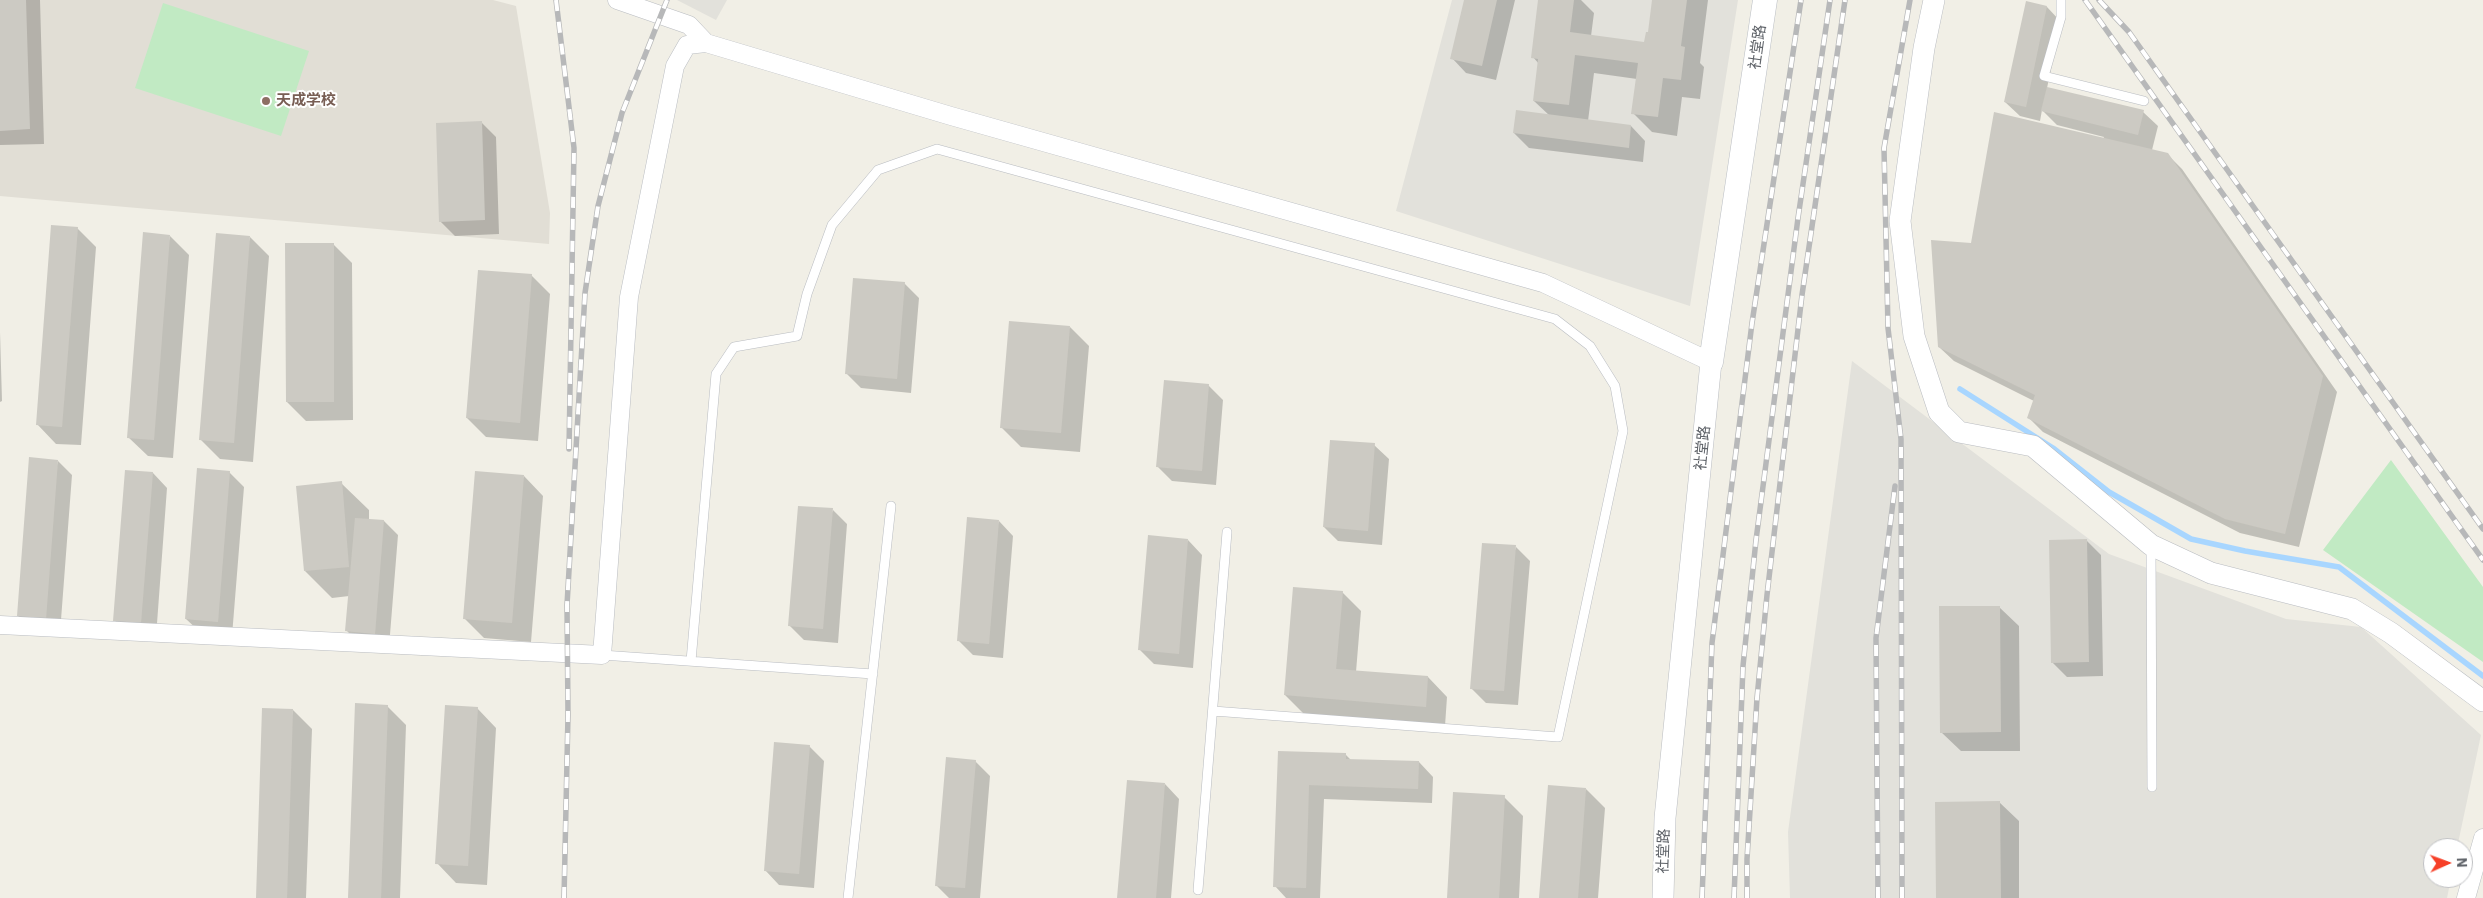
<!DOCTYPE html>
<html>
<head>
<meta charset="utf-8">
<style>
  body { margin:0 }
  #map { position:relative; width:2483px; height:898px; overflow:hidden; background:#f1efe6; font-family:"IBM Plex Sans",sans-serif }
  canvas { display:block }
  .north { position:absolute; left:2423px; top:838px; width:50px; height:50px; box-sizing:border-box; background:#fff; border:1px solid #bfc0c3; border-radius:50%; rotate:88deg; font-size:14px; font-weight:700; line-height:20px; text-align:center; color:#5e6268 }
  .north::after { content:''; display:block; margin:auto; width:18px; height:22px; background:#f64028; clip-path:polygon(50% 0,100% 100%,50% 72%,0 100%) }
</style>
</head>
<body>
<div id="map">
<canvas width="2483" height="898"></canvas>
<div class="north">N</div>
</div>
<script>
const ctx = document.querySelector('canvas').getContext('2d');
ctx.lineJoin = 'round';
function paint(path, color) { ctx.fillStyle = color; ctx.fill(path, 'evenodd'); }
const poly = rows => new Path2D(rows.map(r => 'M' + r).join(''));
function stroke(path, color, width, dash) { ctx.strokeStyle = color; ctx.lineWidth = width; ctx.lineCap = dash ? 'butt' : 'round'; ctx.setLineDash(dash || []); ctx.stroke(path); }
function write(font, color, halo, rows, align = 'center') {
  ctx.font = font + ' "IBM Plex Sans","Noto Sans SC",sans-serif'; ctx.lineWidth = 4; ctx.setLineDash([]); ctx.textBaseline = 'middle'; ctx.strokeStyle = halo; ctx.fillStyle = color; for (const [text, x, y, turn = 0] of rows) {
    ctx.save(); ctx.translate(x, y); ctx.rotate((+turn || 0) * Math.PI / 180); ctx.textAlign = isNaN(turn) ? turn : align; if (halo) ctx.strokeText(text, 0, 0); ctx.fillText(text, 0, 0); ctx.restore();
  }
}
const industrial = poly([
  [677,0,727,0,716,20],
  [1452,0,1738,0,1690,306,1396,211],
  [1852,361,2109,554,2286,619,2361,627,2481,735,2457,848,2433,848,2433,878,2451,878,2447,898,1790,898,1788,832]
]);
const education = poly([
  [0,0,493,0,516,6,550,213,549,244,0,196]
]);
const green = poly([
  [163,3,309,51,281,136,135,88],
  [2391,460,2483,587,2483,662,2323,550]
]);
const shadow = poly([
  [0,0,40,0,44,144,0,145],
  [1465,0,1515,0,1496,80,1466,73,1452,58],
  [1540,0,1581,0,1594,13,1591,36,1645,43,1649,34,1654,0,1708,0,1700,63,1704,67,1700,99,1682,97,1677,136,1652,132,1633,113,1637,79,1594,73,1588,121,1631,126,1645,141,1643,162,1529,148,1514,133,1550,116,1534,101,1539,64,1533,57],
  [2027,3,2047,7,2061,22,2047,88,2143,112,2158,126,2152,150,2167,154,2182,169,2337,392,2299,547,2240,533,2043,432,2028,417,2034,401,1954,361,1939,347,1972,245,2103,139,2104,137,2057,125,2042,110,2040,121,2020,116,2005,102],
  [481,122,496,137,499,234,455,236,440,221],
  [77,228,96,247,81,445,56,444,37,424],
  [170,236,189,255,173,458,148,456,128,437],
  [250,237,269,256,253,462,220,459,201,440],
  [333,244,352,263,353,420,306,421,287,402],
  [531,275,550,294,538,441,486,437,467,418],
  [904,283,919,298,911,393,861,388,847,374],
  [1070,327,1089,346,1080,452,1021,447,1002,428],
  [0,332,2,401,0,402],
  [1208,385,1223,400,1216,485,1172,481,1158,467],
  [1374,445,1389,459,1382,545,1338,541,1324,527],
  [58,461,72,475,60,633,33,630,18,616],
  [127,471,153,473,167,488,156,637,129,635,115,621],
  [229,472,244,487,232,636,201,633,186,619],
  [524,476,543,496,531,642,484,638,464,618],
  [341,483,369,510,369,520,384,521,398,535,389,647,361,645,347,631,349,596,332,598,305,571],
  [833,510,847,524,838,643,804,640,789,625],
  [999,521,1013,536,1003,658,973,655,958,640],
  [1188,540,1202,555,1193,668,1154,664,1140,650],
  [2087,541,2101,555,2103,676,2067,677,2052,662],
  [1516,547,1530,561,1518,705,1486,703,1471,688],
  [1342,592,1361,611,1356,672,1428,677,1447,697,1445,726,1304,714,1285,695],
  [1999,607,2019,626,2020,751,1961,751,1941,732],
  [387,706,406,725,400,898,350,898],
  [477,708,496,728,487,885,456,883,437,863],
  [293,710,312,729,306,898,257,898],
  [809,746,824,761,814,888,779,885,765,870],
  [1279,752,1346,755,1351,760,1419,762,1433,777,1432,803,1324,799,1320,898,1286,898,1275,886],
  [975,761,990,776,980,898,949,898,936,885],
  [1165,784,1179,799,1171,898,1118,898],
  [1586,789,1605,808,1598,898,1540,898],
  [1504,797,1523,816,1519,898,1449,898],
  [1999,802,2019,821,2019,898,1937,898]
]);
const stream = poly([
  [1960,389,2053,448,2109,492,2191,539,2245,551,2339,567,2483,676]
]);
const building = poly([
  [0,0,26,0,30,129,0,131],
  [1464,0,1497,0,1482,66,1450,59],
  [1538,0,1574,0,1570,32,1644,42,1646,32,1648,32,1652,0,1687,0,1681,46,1685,47,1681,80,1663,78,1658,117,1631,114,1638,63,1575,55,1569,105,1533,101,1538,59,1531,58],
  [2026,1,2047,6,2026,107,2004,102],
  [2047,87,2144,110,2138,135,2041,111],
  [1516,110,1631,125,1629,148,1513,133],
  [1994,112,2168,153,2323,376,2285,534,2225,519,2027,418,2035,395,1938,347,1931,240,1971,243],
  [482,121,485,220,439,222,436,123],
  [51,225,78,227,62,427,36,425],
  [143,232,170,235,154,440,127,438],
  [216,233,250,236,234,443,199,440],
  [285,243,334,243,334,402,286,402],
  [478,270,532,274,520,423,466,418],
  [853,278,905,282,897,379,845,374],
  [1009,321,1070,326,1061,433,1000,428],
  [1164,380,1209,384,1202,471,1156,467],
  [1330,440,1375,443,1368,531,1323,527],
  [29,457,58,460,46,619,17,616],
  [197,468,230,471,218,622,185,619],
  [125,470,153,472,141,623,113,621],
  [475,471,524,475,512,623,463,619],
  [342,481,349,567,304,571,296,486],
  [798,506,833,508,823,629,788,626],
  [967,517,999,520,989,644,957,641],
  [355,518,384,520,375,634,345,631],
  [1148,535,1188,539,1179,654,1138,650],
  [2087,539,2089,662,2051,663,2049,540],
  [1482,543,1516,545,1504,691,1470,689],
  [1293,587,1343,591,1336,669,1428,676,1426,707,1284,695],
  [1939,606,2000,606,2001,732,1940,733],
  [355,703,388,705,381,898,348,898],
  [445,705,478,707,468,866,435,864],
  [262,708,293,709,287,898,256,898],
  [774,742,810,745,799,874,764,871],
  [1278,751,1346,753,1346,759,1419,761,1418,789,1309,785,1306,888,1273,887],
  [946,757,976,760,965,888,935,886],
  [1127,780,1165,783,1156,898,1117,898],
  [1548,785,1586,788,1578,898,1539,898],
  [1453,792,1505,795,1499,898,1447,898],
  [2000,801,2001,898,1936,898,1935,802]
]);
const service = poly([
  [2061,0,2061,17,2044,76,2144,101],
  [2151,545,2152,787],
  [602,655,873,674],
  [691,661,716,374,734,347,797,336,807,294,832,225,878,170,937,149,1555,319,1590,346,1615,386,1623,431,1558,737,1213,711],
  [1198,890,1227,532],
  [848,898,891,506]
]);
const minor = poly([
  [617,0,689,25,706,43],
  [0,625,602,655,629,297,675,66,687,45,706,43,951,116,1543,283,1711,362],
  [2466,898,2483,838]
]);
const tertiary = poly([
  [1934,0,1924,48,1900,221,1914,336,1939,412,1959,432,2033,446,2151,545,2211,573,2352,609,2391,633,2483,701],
  [1663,898,1665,818,1711,362]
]);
const secondary = poly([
  [1711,362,1765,0]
]);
const rail = poly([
  [556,0,574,148,569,449],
  [2085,0,2483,560],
  [2099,0,2129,32,2483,529],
  [564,898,568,715,567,605,585,293,598,206,622,113,667,0],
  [1702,898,1712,643,1752,323,1801,0],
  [1734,898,1743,666,1756,540,1798,218,1830,0],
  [1747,898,1747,859,1757,698,1767,595,1802,295,1845,0],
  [1878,898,1876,638,1895,486],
  [1902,898,1901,439,1888,328,1884,148,1910,0]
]);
const markers = [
  [266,101,5,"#8d6e63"]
];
const streetNames = [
  ["社堂路",1758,47,-82],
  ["社堂路",1703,448,-84],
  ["社堂路",1664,851,-88]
];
const educationNames = [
  ["天成学校",276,101]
];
paint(industrial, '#e2e1db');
paint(education, '#e1ded5');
paint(green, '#c1eac3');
paint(shadow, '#0003');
stroke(stream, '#a8d6ff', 5.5);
paint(building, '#cccac3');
stroke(service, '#b9bcc1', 10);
stroke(minor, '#b9bcc1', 19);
stroke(tertiary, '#b9bcc1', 22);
stroke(secondary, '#b9bdc3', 25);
stroke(service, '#fff', 9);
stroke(minor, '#fff', 18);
stroke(tertiary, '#fff', 21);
stroke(secondary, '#fff', 24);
stroke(rail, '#b7b8b9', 5.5);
stroke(rail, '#fff', 4, [11]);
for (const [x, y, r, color] of markers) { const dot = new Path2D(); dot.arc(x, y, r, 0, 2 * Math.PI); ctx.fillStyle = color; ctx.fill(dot); stroke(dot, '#fff', 2); }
write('15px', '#5e6268', '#fff', streetNames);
write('bold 15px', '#785e54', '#fff', educationNames, 'left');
</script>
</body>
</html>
